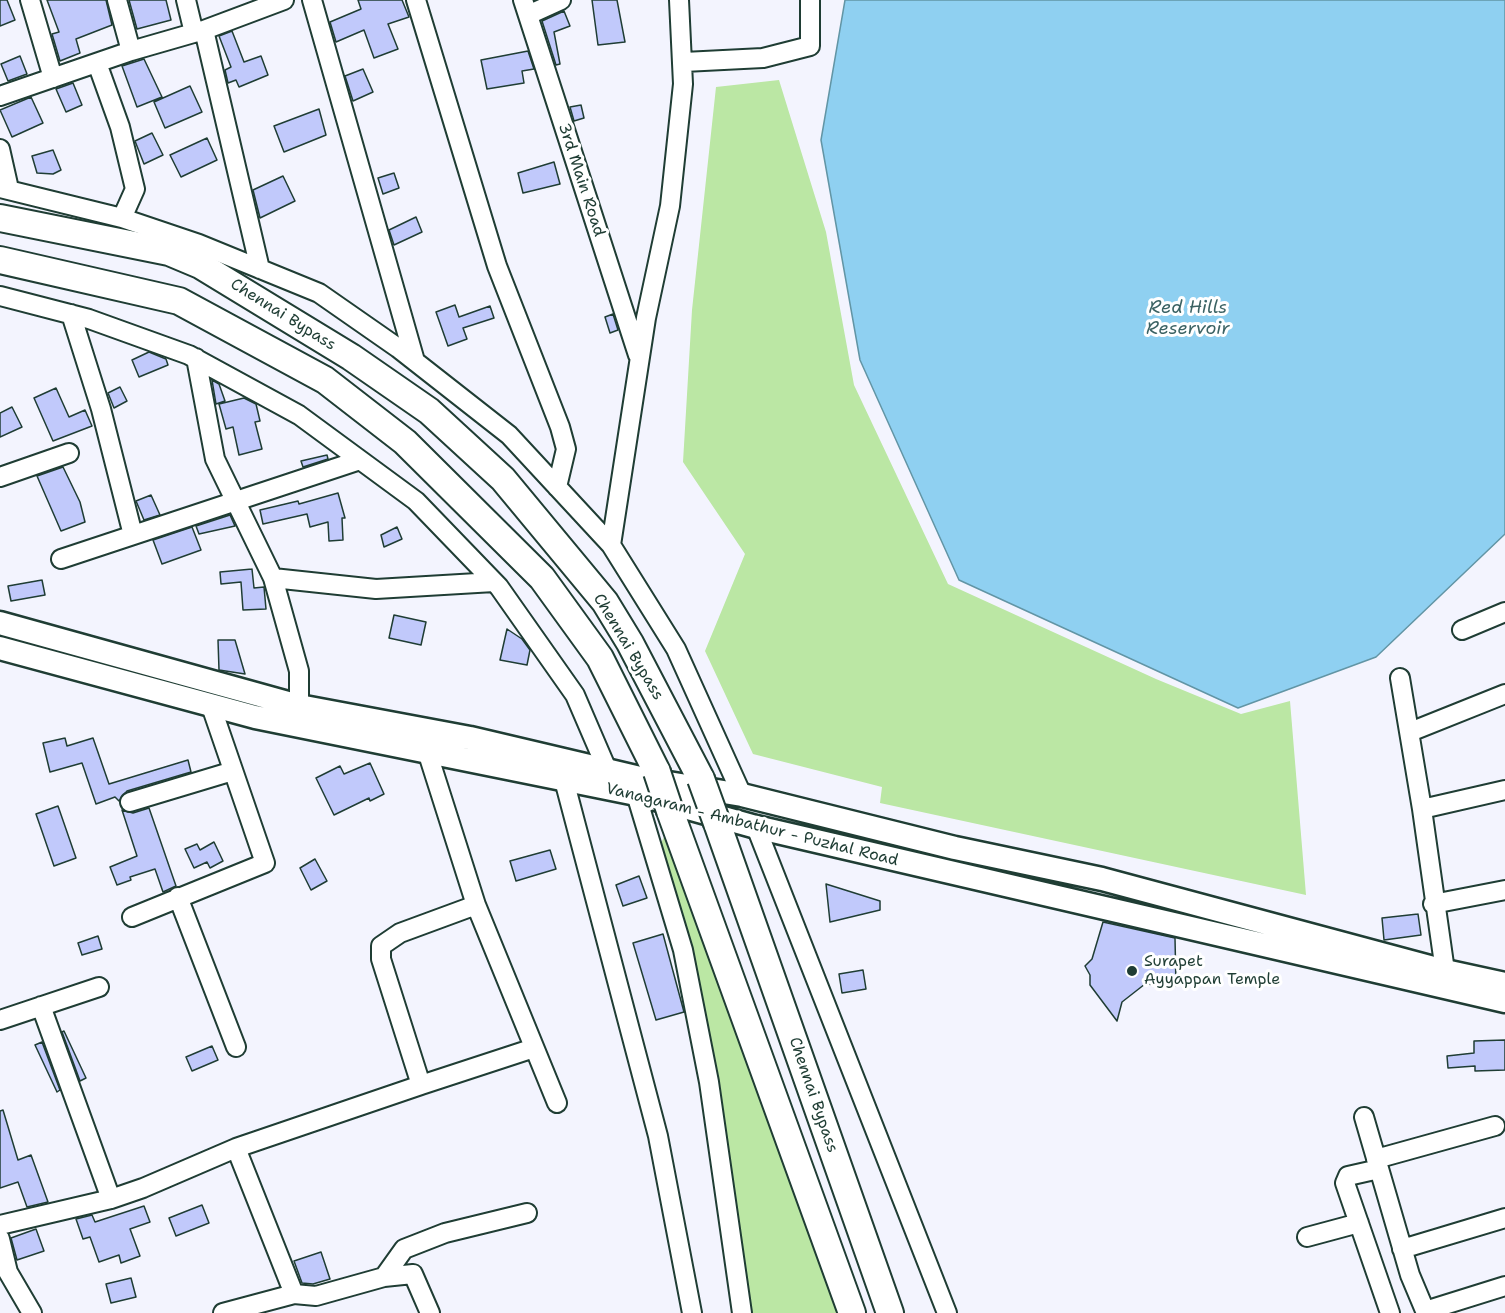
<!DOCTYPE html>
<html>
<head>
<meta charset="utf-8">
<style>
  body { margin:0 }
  canvas { display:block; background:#f3f4fe }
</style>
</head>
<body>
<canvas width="1505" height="1313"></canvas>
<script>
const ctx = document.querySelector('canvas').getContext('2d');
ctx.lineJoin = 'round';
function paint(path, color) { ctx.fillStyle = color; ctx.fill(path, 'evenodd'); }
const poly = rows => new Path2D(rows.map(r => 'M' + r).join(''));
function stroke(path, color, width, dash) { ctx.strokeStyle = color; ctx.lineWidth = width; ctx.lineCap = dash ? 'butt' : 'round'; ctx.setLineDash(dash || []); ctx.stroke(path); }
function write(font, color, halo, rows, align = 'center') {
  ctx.font = font + ' "Shantell Sans",sans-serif'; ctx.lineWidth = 6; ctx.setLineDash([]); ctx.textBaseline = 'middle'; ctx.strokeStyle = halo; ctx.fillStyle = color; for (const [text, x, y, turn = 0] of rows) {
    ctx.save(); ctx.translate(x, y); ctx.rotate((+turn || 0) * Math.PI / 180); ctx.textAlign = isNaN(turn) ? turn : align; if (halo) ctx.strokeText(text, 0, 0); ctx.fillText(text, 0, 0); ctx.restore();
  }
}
const green = poly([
  [779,80,826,232,854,385,948,584,1156,679,1241,714,1290,701,1306,895,880,803,882,787,753,754,705,651,745,554,683,462,692,310,716,87],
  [666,833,841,1313,751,1313,719,1078,692,946,660,845]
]);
const water = poly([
  [845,0,1505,0,1505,534,1376,657,1238,708,959,580,860,360,821,140,845,0]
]);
const building = poly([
  [0,0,7,0,15,20,0,26,0,0],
  [47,0,106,0,112,25,76,39,80,53,60,61,52,34,59,32,47,0],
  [129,0,166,0,171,20,137,29,129,0],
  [358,0,402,0,409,17,388,24,398,49,374,58,364,30,336,42,330,22,361,9,358,0],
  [592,0,617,0,625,42,598,45,592,0],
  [564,11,570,26,554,32,560,64,556,65,542,21,564,11],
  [232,31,244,62,261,56,268,75,239,87,236,80,228,83,225,70,231,67,219,36,232,31],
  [528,51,534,69,522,71,524,83,487,89,481,60,528,51],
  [20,56,27,74,8,81,1,64,20,56],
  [144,59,162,97,137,107,122,66,144,59],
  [363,69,373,92,353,101,345,76,363,69],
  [73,83,82,105,66,112,56,89,73,83],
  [190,86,202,112,165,128,154,102,190,86],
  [31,97,43,123,12,137,0,110,31,97],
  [581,105,584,118,574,121,570,107,581,105],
  [319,109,326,135,284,152,274,126,319,109],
  [152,133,163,155,144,164,135,141,152,133],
  [207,138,217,160,181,177,170,155,207,138],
  [53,150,61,170,53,174,37,173,32,156,53,150],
  [554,162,560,184,523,193,518,173,554,162],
  [394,173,399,188,383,194,378,178,394,173],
  [283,176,295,201,260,218,253,190,283,176],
  [416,217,422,232,394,245,389,230,416,217],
  [455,305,459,317,490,306,494,318,463,328,467,339,448,346,436,312,455,305],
  [613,314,618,330,610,333,605,317,613,314],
  [149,352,166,359,168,365,139,377,132,360,149,352],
  [212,380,219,384,225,401,216,404,212,380],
  [120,387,127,401,114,408,108,393,120,387],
  [56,388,69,417,85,410,92,426,53,441,34,398,56,388],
  [244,398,256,404,260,421,255,422,262,449,239,455,233,427,226,429,219,404,244,398],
  [12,407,22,427,0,437,0,413,12,407],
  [327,455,328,459,303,467,301,461,327,455],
  [63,467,80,502,85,522,61,531,37,476,63,467],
  [338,493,345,518,342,518,343,540,329,541,328,522,310,527,307,514,263,524,260,510,298,501,299,504,338,493],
  [151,495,160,515,144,520,136,501,151,495],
  [230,515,235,526,199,534,196,526,230,515],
  [192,527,201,550,162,564,153,540,192,527],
  [397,527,402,539,384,547,381,535,397,527],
  [252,569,254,588,264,587,266,609,243,610,241,582,221,584,220,572,252,569],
  [42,580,45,595,11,601,8,586,42,580],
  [394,615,426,622,421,645,389,638,394,615],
  [507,629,522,639,530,650,527,665,500,660,507,629],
  [218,640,235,640,245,674,219,670,218,640],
  [65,738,67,746,93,738,109,784,188,760,191,772,127,791,119,801,115,797,96,804,82,763,50,772,43,743,65,738],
  [370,763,384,794,370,801,369,798,334,815,316,778,340,766,344,774,370,763],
  [58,806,76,858,54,866,36,814,58,806],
  [149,808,176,886,163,892,155,869,130,877,131,880,117,885,110,867,137,856,122,810,133,813,149,808],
  [214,842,223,861,210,868,207,862,194,868,185,849,197,844,200,850,214,842],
  [550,850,556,869,516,881,510,861,550,850],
  [315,859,327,881,311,890,300,868,315,859],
  [639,876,647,898,623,906,616,885,639,876],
  [826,884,880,901,880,910,830,922,826,884],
  [1418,914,1421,935,1384,940,1382,918,1418,914],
  [1103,922,1175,938,1176,986,1145,984,1122,1002,1117,1021,1090,985,1090,975,1085,966,1092,959,1103,922],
  [663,934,684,1012,656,1020,633,943,663,934],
  [98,936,102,949,82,955,78,943,98,936],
  [863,970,866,989,842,993,839,974,863,970],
  [64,1031,86,1078,80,1081,62,1032,64,1031],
  [1505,1040,1505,1070,1475,1071,1475,1066,1448,1068,1447,1056,1474,1053,1474,1041,1505,1040],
  [42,1042,60,1090,57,1092,35,1045,42,1042],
  [212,1046,218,1060,192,1071,186,1057,212,1046],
  [3,1110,18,1160,31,1155,48,1202,27,1207,18,1182,0,1188,0,1111,3,1110],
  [202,1205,209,1223,176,1236,169,1218,202,1205],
  [144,1206,150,1222,130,1229,140,1256,121,1263,119,1255,99,1262,90,1237,83,1239,76,1219,92,1215,95,1222,144,1206],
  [36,1229,44,1251,17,1260,11,1238,36,1229],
  [321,1252,330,1279,313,1284,302,1283,294,1261,321,1252],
  [131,1278,136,1297,111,1303,106,1284,131,1278]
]);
const minor = poly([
  [30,0,53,78],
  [117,0,131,51],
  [186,0,194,33],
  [312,0,415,361],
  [416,0,497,266,560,427,566,449,557,487],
  [523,0,638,355],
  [528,15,561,0],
  [204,30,260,269],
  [684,62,763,58,810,46,810,0],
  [97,63,120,127,135,189,122,218],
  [0,96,131,51,204,30,284,0],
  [0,149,9,189],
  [0,188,122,218,199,244,319,293,398,348,509,435,611,545,676,649,742,795],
  [0,296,89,319,189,355,299,415,416,501,499,587,575,695,612,781],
  [71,314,101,409,133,535],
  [196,358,215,459,273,578,299,671,299,706],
  [0,477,69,453],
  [611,545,646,318,670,206,683,84,679,0],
  [61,559,360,460],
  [273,578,376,589,494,582],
  [1462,630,1505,612],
  [1400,678,1422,809,1445,971],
  [1410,732,1505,694],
  [564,780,658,1136,692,1313],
  [636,794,683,950,709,1082,742,1313],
  [130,802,233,771],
  [1422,809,1505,790],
  [756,827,947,1313],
  [178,897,236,1047],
  [1433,904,1505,890],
  [476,905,557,1103],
  [132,917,265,863,211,706],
  [41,1006,111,1199],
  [0,1020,99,987],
  [421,1085,534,1048],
  [1364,1117,1410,1275,1426,1313],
  [236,1148,294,1294],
  [1376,1159,1495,1126],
  [1379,1169,1348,1176,1345,1183,1390,1313],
  [0,1225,111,1199,143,1188,236,1148,421,1085,381,959,381,946,400,933,476,905,427,751],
  [1307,1237,1359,1223],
  [0,1239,8,1272,32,1313],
  [1402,1249,1505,1218],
  [384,1277,404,1249,445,1233,527,1213],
  [1425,1311,1505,1286],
  [223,1313,294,1294,316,1296,384,1277,413,1274,430,1313]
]);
const major = poly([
  [0,623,299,706,470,738,644,779,742,795,955,848,1102,879,1445,971,1505,984],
  [0,648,255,717,641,795,756,827,1505,1001]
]);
const highway = poly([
  [0,218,169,252,200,265,351,357,429,411,503,479,605,602,630,643,701,779],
  [0,260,179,301,325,380,405,442,542,578,600,658,657,772],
  [670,811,852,1313],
  [717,823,890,1313]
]);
const highwayBridge = poly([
  [657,772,670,811],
  [701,779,717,823]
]);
const markers = [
  [1132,971,6,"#1f3d34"]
];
const streetNames = [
  ["3rd Main Road",581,180,72],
  ["Chennai Bypass",283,315,32],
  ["Chennai Bypass",628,647,59],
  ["Vanagaram - Ambathur - Puzhal Road",752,825,14],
  ["Chennai Bypass",813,1095,71]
];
const poiNames = [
  ["Surapet",1144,962],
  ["Ayyappan Temple",1144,980]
];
const waterNames = [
  ["Red Hills",1188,308],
  ["Reservoir",1188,329]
];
paint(green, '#bbe7a4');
paint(water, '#8fd0f1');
stroke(water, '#6295a5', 1.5);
paint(building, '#c1c9fb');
stroke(building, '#1f3d34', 1.5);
stroke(minor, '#1f3d34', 22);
stroke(major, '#1f3d34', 27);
stroke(highway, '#1f3d34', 30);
stroke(minor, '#fff', 18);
stroke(major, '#fff', 22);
stroke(highway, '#fff', 26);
stroke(highwayBridge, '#1f3d34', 30, []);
stroke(highwayBridge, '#fff', 26);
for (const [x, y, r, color] of markers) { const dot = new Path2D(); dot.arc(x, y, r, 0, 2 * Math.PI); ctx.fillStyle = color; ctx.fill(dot); stroke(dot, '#fff', 2); }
write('16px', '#1f3d34', '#fff', streetNames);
write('16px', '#1f3d34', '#fff', poiNames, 'left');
write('italic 18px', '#3b6263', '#fff', waterNames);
</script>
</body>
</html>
